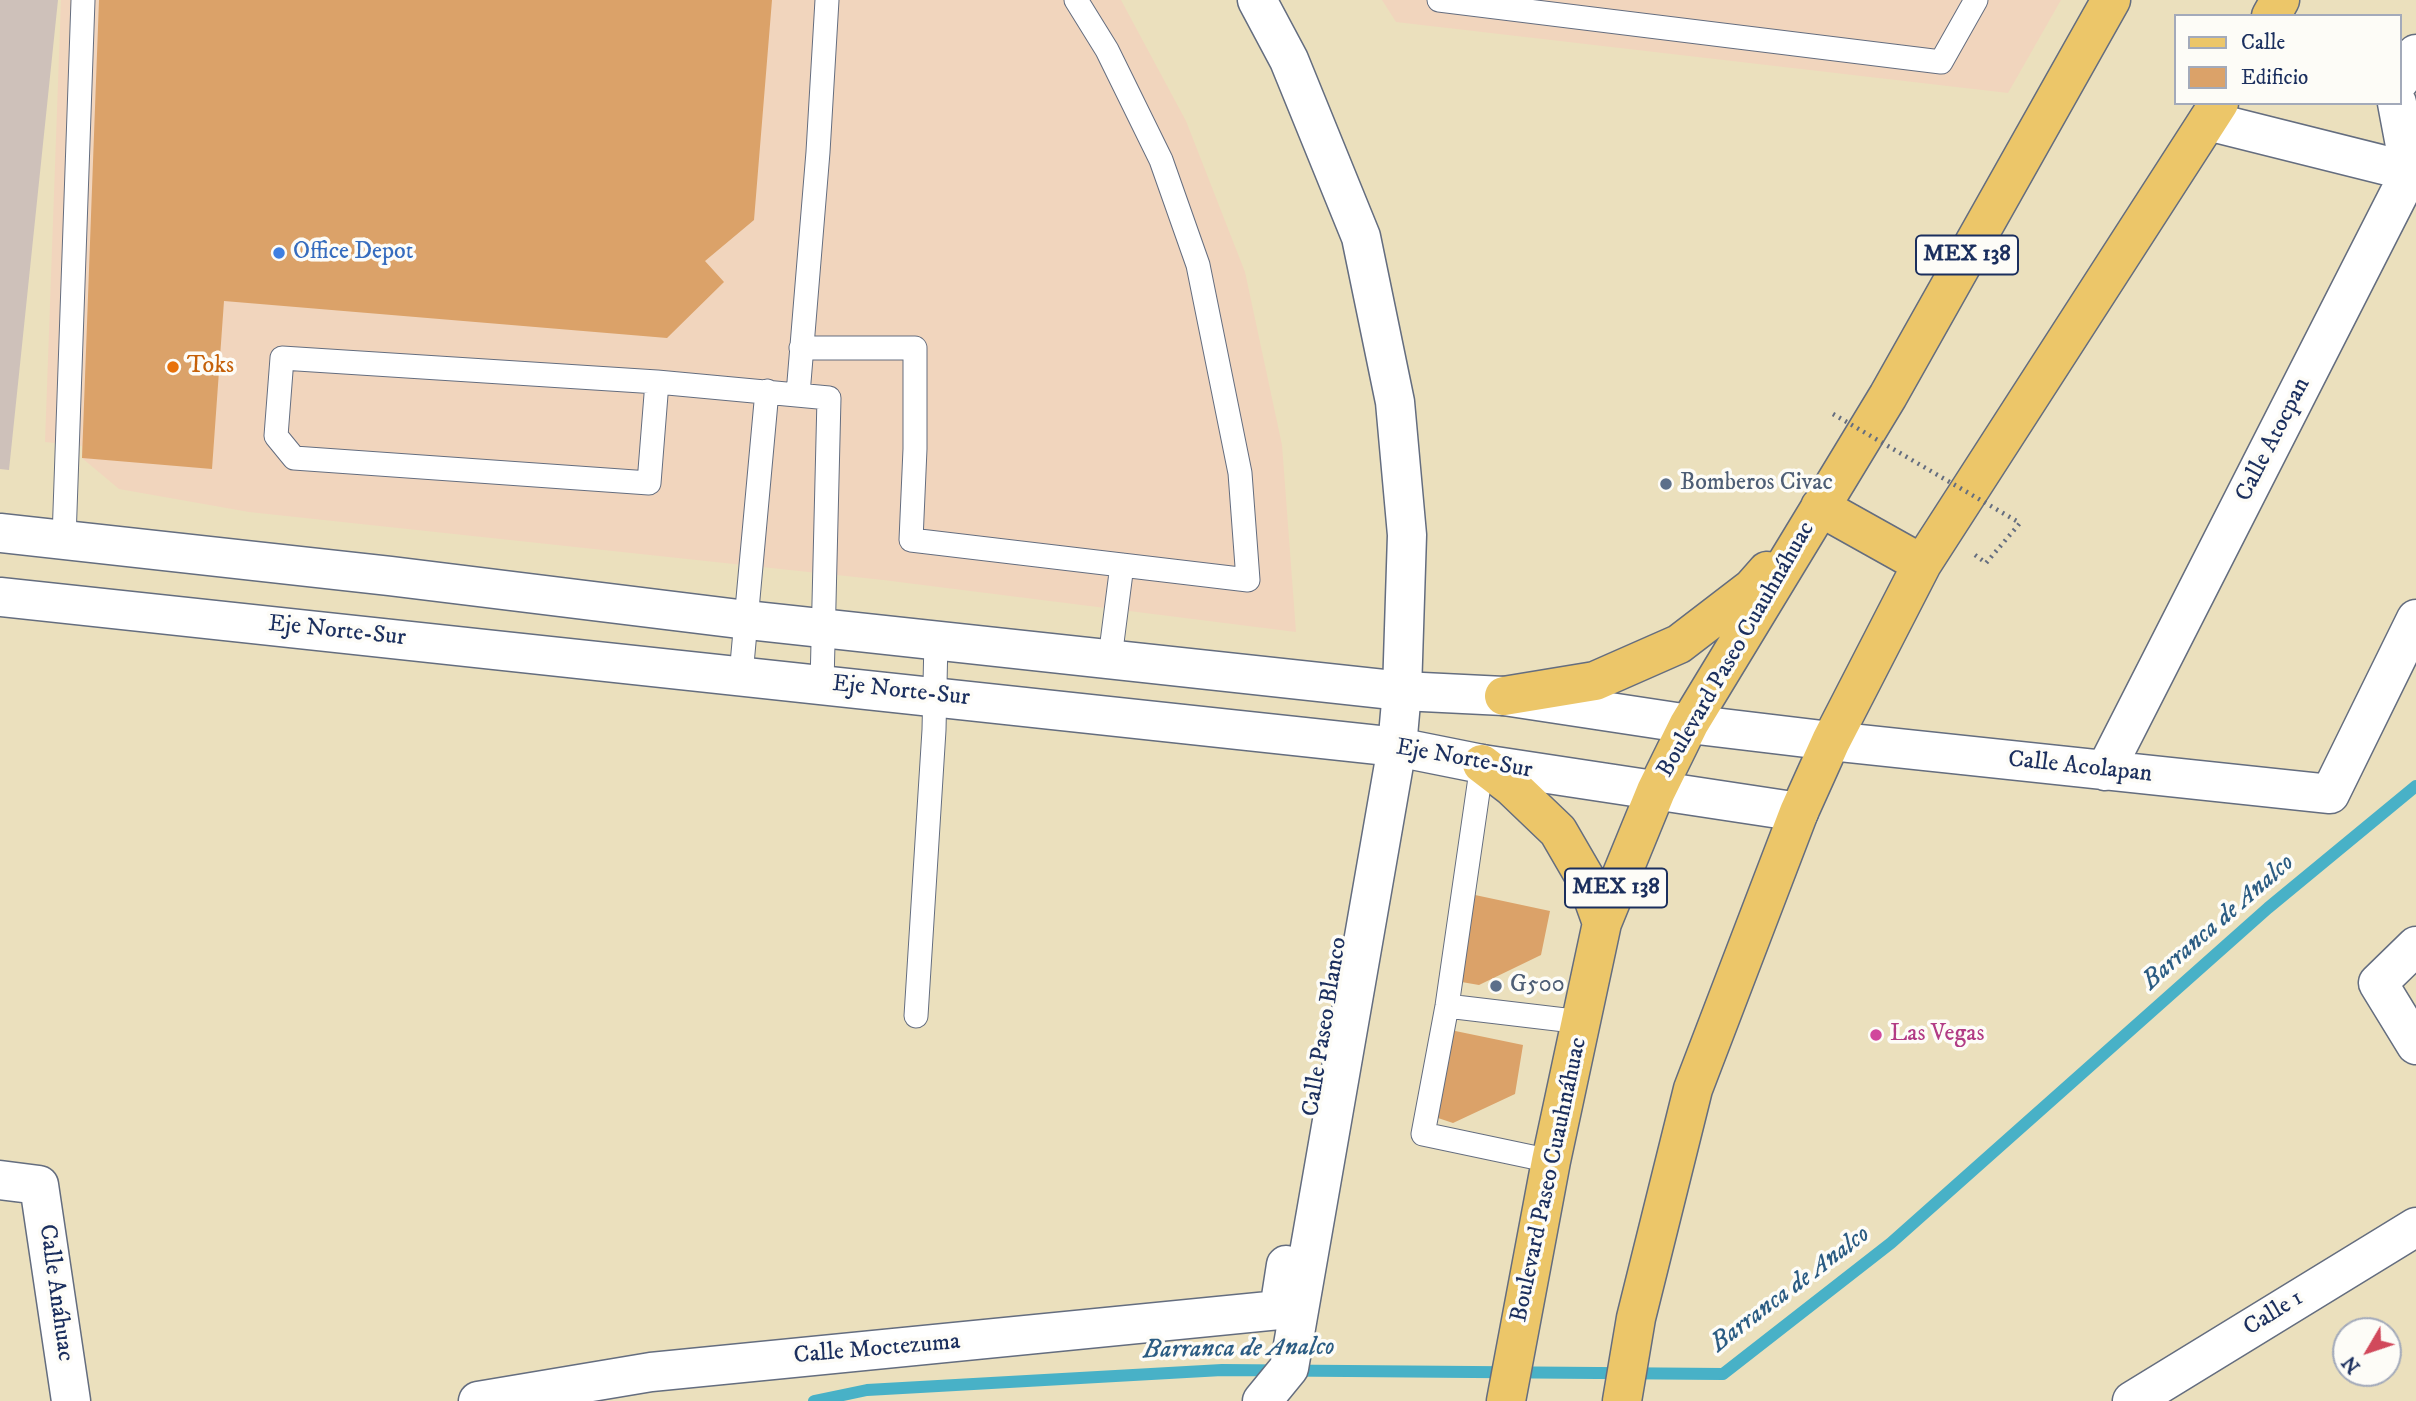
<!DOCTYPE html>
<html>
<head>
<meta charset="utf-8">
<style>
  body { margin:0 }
  #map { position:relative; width:2416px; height:1401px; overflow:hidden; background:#ebe0bd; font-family:"IM FELL DW Pica",serif }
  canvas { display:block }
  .legend { position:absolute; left:2174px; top:14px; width:228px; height:91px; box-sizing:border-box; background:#fdfcf7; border:2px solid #a3aaba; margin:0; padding:9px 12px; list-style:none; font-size:21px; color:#1b2f5e }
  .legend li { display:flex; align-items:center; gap:14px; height:35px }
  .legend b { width:35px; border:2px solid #a3aaba }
  .north { position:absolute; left:2332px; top:1317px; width:70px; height:70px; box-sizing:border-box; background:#fdfcf7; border:2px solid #a3aaba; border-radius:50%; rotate:231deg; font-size:19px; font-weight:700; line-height:28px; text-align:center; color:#1b2f5e }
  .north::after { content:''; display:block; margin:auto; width:24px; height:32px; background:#d1495b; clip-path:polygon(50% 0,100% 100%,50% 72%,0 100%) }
</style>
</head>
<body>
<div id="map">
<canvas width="2416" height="1401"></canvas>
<ul class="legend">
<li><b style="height:9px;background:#ecc669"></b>Calle</li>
<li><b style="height:19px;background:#dba269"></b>Edificio</li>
</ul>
<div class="north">N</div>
</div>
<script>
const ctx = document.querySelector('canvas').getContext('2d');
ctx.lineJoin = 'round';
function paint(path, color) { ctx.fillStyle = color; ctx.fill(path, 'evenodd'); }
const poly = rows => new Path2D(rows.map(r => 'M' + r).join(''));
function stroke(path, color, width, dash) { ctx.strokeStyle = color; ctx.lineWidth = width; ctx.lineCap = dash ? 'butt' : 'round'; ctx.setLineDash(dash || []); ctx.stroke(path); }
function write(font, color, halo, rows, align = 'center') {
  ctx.font = font + ' "IM FELL DW Pica",serif'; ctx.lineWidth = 7; ctx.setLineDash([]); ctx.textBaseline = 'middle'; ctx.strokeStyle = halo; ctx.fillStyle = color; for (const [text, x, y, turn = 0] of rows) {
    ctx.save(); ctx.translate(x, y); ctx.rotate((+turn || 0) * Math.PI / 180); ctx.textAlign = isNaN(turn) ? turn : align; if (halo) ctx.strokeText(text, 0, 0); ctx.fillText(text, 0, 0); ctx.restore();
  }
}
const built = poly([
  [61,0,1121,0,1186,121,1245,272,1282,445,1296,632,883,580,249,512,119,489,82,458,82,446,45,442],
  [1382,0,2061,0,2008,93,1396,22]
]);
const industrial = poly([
  [0,0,58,0,9,470,0,469]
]);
const stream = poly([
  [814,1401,867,1390,1222,1370,1723,1374,1891,1243,2268,908,2416,786]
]);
const building = poly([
  [99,0,772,0,754,220,705,261,724,282,667,338,224,301,212,469,82,458],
  [1461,892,1550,911,1541,955,1479,985,1444,979],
  [1436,1027,1523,1045,1515,1094,1453,1123,1420,1112]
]);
const path = poly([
  [1975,555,1986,563,2020,523]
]);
const service = poly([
  [1439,0,1941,62,1976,0],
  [801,348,915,348,915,449,911,540,1248,580,1240,473,1198,265,1161,160,1107,50,1076,0],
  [657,382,649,483,294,458,276,436,282,358,657,382,829,398,822,684],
  [798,394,818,152,827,0],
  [64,539,83,0],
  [1110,658,1122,565],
  [741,675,767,391],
  [1482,764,1447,1006,1423,1134,1551,1161],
  [1447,1006,1582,1022],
  [916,1016,934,730,936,639]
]);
const minor = poly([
  [1257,0,1289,60,1361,237,1395,402,1407,535,1402,691,1397,747,1289,1368,1262,1401],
  [2400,80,2416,54],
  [2208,121,2416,173],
  [1831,741,2330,794,2416,619],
  [2105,771,2410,172,2397,103],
  [2416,946,2378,983,2416,1045],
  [0,1180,39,1185,71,1401],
  [478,1401,651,1372,1279,1310,1286,1265],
  [2132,1401,2416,1227]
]);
const tertiary = poly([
  [0,533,390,576,747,620,1402,691,1504,696,1689,724,1831,741],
  [0,597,1397,747,1482,764,1799,812]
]);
const primary = poly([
  [2271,16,2280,0],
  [1820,507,1922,564],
  [1504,696,1595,681,1679,644,1752,588,1767,571],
  [1482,764,1512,787,1558,831,1587,881,1602,923],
  [1506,1401,1551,1161,1602,923,1656,791,1689,724,1888,396,2111,0],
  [1622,1401,1636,1318,1693,1089,1799,812,1831,741,1922,564,2219,103]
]);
const pathBridge = poly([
  [1833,414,2020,523]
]);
const markers = [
  [279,253,7,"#3f7fe0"],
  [173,367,7,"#e8710a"],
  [1666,484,7,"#5c6f8a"],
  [1496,986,7,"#5c6f8a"],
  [1876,1035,7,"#d1479c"]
];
const shields = [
  [1967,255,102],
  [1616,888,102]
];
const shieldNames = [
  ["MEX 138",1967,255],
  ["MEX 138",1616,888]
];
const shopNames = [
  ["Office Depot",293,253]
];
const foodNames = [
  ["Toks",187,367]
];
const streetNames = [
  ["Calle Atocpan",2274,440,-63],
  ["Eje Norte-Sur",337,632,6],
  ["Boulevard Paseo Cuauhnáhuac",1737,650,-60],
  ["Eje Norte-Sur",901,692,6],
  ["Eje Norte-Sur",1464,760,10],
  ["Calle Acolapan",2080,768,6],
  ["Calle Paseo Blanco",1326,1027,-81],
  ["Boulevard Paseo Cuauhnáhuac",1550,1180,-78],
  ["Calle Anáhuac",55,1293,82],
  ["Calle 1",2274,1314,-32],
  ["Calle Moctezuma",877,1350,-5]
];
const serviceNames = [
  ["Bomberos Civac",1680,484],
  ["G500",1510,986]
];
const hotelNames = [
  ["Las Vegas",1890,1035]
];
const waterNames = [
  ["Barranca de Analco",2219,923,-41],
  ["Barranca de Analco",1791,1290,-37],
  ["Barranca de Analco",1239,1350,-1]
];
paint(built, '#f1d5bd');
paint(industrial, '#cec1ba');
stroke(stream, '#48b1c7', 12);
paint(building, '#dba269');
stroke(service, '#646d7f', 25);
stroke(minor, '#646d7f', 41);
stroke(tertiary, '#646d7f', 41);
stroke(primary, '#646d7f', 41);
stroke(path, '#646d7f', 4.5, [2, 5]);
stroke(service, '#fff', 23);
stroke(minor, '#fff', 38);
stroke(tertiary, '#fff', 38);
stroke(primary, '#ecc669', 38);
stroke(pathBridge, '#646d7f', 4.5, [2, 5]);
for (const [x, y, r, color] of markers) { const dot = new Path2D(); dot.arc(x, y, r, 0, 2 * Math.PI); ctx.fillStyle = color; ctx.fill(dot); stroke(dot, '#fdfcf7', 2.5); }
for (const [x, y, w] of shields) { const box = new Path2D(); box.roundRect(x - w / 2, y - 19.5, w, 39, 5); ctx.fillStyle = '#fdfcf7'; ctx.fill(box); stroke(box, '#1b2f5e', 2); }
write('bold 23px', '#1b2f5e', null, shieldNames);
write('24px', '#366cbe', '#fdfcf7', shopNames, 'left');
write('24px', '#c56008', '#fdfcf7', foodNames, 'left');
write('24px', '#1b2f5e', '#fdfcf7', streetNames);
write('24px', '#4e5e75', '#fdfcf7', serviceNames, 'left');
write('24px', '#b23c85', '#fdfcf7', hotelNames, 'left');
write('italic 26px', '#2b5c83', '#fdfcf7', waterNames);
</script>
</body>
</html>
